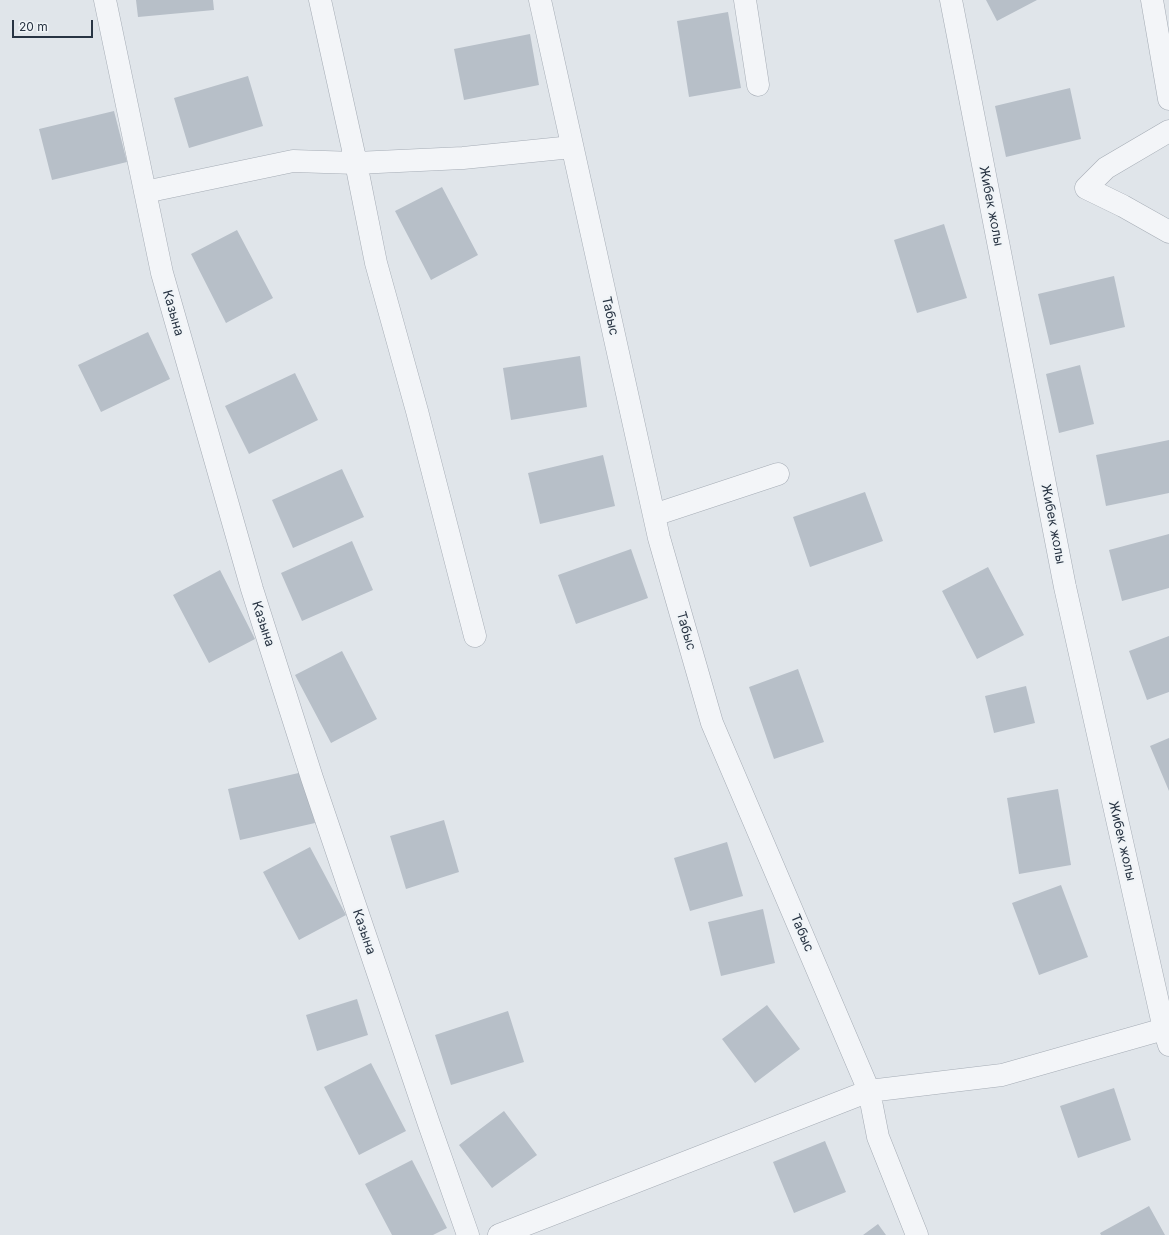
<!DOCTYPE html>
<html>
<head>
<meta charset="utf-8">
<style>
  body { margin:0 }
  #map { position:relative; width:1169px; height:1235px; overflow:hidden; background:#e0e5ea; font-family:Inter,sans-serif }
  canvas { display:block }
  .scale { position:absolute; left:12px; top:20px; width:81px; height:18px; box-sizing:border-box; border:2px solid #283443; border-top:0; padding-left:5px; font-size:12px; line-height:14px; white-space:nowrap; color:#283443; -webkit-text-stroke:3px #f0f4f7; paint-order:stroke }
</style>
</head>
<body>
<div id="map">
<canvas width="1169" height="1235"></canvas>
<div class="scale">20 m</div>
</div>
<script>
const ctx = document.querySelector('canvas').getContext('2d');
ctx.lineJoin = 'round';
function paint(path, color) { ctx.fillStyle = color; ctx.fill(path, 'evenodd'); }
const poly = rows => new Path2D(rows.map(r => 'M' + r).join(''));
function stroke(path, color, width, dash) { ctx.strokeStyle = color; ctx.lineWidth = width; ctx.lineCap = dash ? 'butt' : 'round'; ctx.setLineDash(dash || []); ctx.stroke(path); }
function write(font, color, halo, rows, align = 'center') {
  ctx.font = font + ' Inter,sans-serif'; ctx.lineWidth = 4; ctx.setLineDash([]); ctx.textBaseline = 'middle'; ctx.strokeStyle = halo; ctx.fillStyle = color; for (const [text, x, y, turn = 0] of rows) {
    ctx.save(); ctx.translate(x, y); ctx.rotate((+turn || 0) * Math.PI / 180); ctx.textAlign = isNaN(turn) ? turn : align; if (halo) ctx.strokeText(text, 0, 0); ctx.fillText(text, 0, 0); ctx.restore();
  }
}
const building = poly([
  [136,0,213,0,214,10,138,17],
  [986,0,1037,0,997,21],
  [728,12,741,88,689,97,677,21],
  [530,34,539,85,464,100,454,49],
  [248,76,263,126,189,148,174,98],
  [1070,88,1081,139,1006,157,995,106],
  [114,111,127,162,52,180,39,129],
  [442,187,478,255,431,280,395,211],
  [944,224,967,298,917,313,894,240],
  [237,230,273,298,226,323,191,254],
  [1114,276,1125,327,1050,345,1038,294],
  [148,332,170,379,101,412,78,365],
  [580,356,587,407,511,420,503,368],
  [1080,365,1094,424,1059,433,1046,374],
  [295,373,318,420,249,454,225,406],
  [1169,440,1169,493,1106,506,1096,455],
  [603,455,615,506,540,524,528,473],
  [342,469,364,517,293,548,272,500],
  [865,492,883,541,810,567,793,517],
  [1169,534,1169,588,1122,601,1109,550],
  [352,541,373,590,302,621,281,573],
  [631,549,648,598,576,624,558,575],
  [988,567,1024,635,977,659,942,591],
  [220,570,255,639,209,663,173,595],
  [1169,636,1169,692,1147,700,1129,651],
  [342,651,377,719,331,743,295,675],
  [798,669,824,742,774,759,749,687],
  [1026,686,1035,723,994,733,985,696],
  [1169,738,1169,791,1150,746],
  [303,772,315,823,240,840,228,789],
  [1058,789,1071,865,1019,874,1007,798],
  [444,820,459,872,406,889,390,836],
  [727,842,743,896,690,911,674,858],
  [310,847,346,915,299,940,263,872],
  [1061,885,1088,957,1039,975,1012,903],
  [763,909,775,963,721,976,708,922],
  [357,999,368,1035,317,1051,306,1015],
  [767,1005,800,1049,755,1083,722,1039],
  [508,1011,524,1062,451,1085,435,1035],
  [371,1063,406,1131,359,1155,324,1087],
  [1114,1088,1131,1140,1078,1158,1060,1106],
  [504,1111,537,1155,492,1188,459,1145],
  [825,1141,846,1192,794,1213,773,1162],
  [412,1160,447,1228,433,1235,392,1235,365,1184],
  [1149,1206,1165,1235,1101,1235,1100,1233],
  [878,1224,886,1235,863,1235]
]);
const minor = poly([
  [105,0,162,273,252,589,312,778,429,1124,468,1235],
  [320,0,356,163,376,263,417,411,475,636],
  [540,0,659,538,712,723,869,1091,878,1137,917,1235],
  [745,0,758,85],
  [951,0,1065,587,1164,1029,1169,1045],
  [1152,0,1169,99],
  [1169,131,1106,168,1086,188,1123,206,1169,232],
  [145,192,293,161,356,163,463,158,572,147],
  [654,515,778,474],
  [499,1235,869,1091,1002,1075,1164,1029,1169,1027]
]);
const streetNames = [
  ["Жибек жолы",991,206,79],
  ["Казына",173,313,74],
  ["Табыс",610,316,78],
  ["Жибек жолы",1053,524,79],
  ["Казына",263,624,72],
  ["Табыс",686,631,74],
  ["Жибек жолы",1122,841,77],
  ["Казына",364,932,71],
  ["Табыс",802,933,67]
];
paint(building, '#b7bfc8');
stroke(minor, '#a5acb5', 23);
stroke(minor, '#f3f5f8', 22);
write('13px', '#283443', '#f0f4f7', streetNames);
</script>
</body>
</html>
